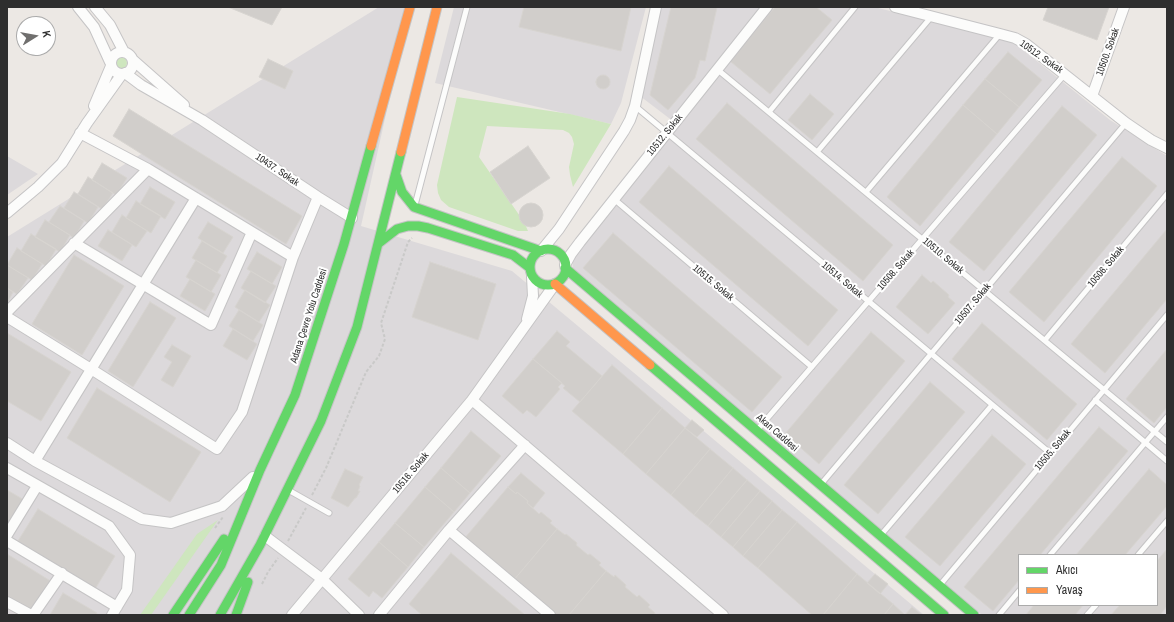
<!DOCTYPE html>
<html>
<head>
<meta charset="utf-8">
<style>
  body { margin:0 }
  #map { position:relative; width:1174px; height:622px; overflow:hidden; background:#ece8e4; font-family:"Archivo Narrow",sans-serif }
  canvas { display:block }
  .frame { position:absolute; inset:0; border:8px solid #2e2e2e; pointer-events:none }
  .legend { position:absolute; left:1018px; top:554px; width:140px; height:52px; box-sizing:border-box; background:#fff; border:1px solid #ababab; margin:0; padding:5px 7px; list-style:none; font-size:12px; color:#2e2e2e }
  .legend li { display:flex; align-items:center; gap:8px; height:20px }
  .legend b { width:20px; border:1px solid #ababab }
  .north { position:absolute; left:16px; top:16px; width:40px; height:40px; box-sizing:border-box; background:#fff; border:1px solid #ababab; border-radius:50%; rotate:79deg; font-size:11px; font-weight:700; line-height:16px; text-align:center; color:#2e2e2e }
  .north::after { content:''; display:block; margin:auto; width:14px; height:18px; background:#706f6e; clip-path:polygon(50% 0,100% 100%,50% 72%,0 100%) }
</style>
</head>
<body>
<div id="map">
<canvas width="1174" height="622"></canvas>
<div class="frame"></div>
<ul class="legend">
<li><b style="height:5px;background:#63d668"></b>Akıcı</li>
<li><b style="height:5px;background:#ff974d"></b>Yavaş</li>
</ul>
<div class="north">K</div>
</div>
<script>
const ctx = document.querySelector('canvas').getContext('2d');
ctx.lineJoin = 'round';
function paint(path, color) { ctx.fillStyle = color; ctx.fill(path, 'evenodd'); }
const poly = rows => new Path2D(rows.map(r => 'M' + r).join(''));
function stroke(path, color, width, dash) { ctx.strokeStyle = color; ctx.lineWidth = width; ctx.lineCap = dash ? 'butt' : 'round'; ctx.setLineDash(dash || []); ctx.stroke(path); }
function write(font, color, halo, rows, align = 'center') {
  ctx.font = font + ' "Archivo Narrow",sans-serif'; ctx.lineWidth = 4; ctx.setLineDash([]); ctx.textBaseline = 'middle'; ctx.strokeStyle = halo; ctx.fillStyle = color; for (const [text, x, y, turn = 0] of rows) {
    ctx.save(); ctx.translate(x, y); ctx.rotate((+turn || 0) * Math.PI / 180); ctx.textAlign = isNaN(turn) ? turn : align; if (halo) ctx.strokeText(text, 0, 0); ctx.fillText(text, 0, 0); ctx.restore();
  }
}
const industrial = poly([
  [379,7,410,7,361,226,512,271,924,615,7,615,7,237],
  [454,7,646,7,621,103,611,124,435,83],
  [660,7,874,7,1012,41,1110,120,1167,156,1167,615,982,615,573,269,572,259,678,125,640,96],
  [1019,555,1157,555,1157,605,1019,605],
  [7,156,38,174,7,195]
]);
const green = poly([
  '115 63a6 6 0 1 1 12 0a6 6 0 1 1-12 0Z',
  [457,97,570,114,611,124,573,187,570,175,569,167,574,144,572,137,569,133,563,130,487,126,479,157,524,222,528,231,518,231,449,207,441,200,438,193,437,185],
  [218,520,151,615,140,615,197,534]
]);
const building = poly([
  [228,7,282,7,272,25,228,7],
  [524,7,631,7,621,51,519,27,524,7],
  [671,7,717,7,705,61,700,60,695,78,668,110,650,95,671,7],
  [775,7,816,7,832,20,770,94,730,61,775,7],
  [1048,7,1109,7,1097,40,1043,20,1048,7],
  [1008,52,1042,80,1019,107,985,79,1008,52],
  [268,59,293,71,285,89,259,77,268,59],
  '596 82a7 7 0 1 1 14 0a7 7 0 1 1-14 0Z',
  [985,79,1019,107,997,134,963,105,985,79],
  [810,94,834,114,812,140,788,120,810,94],
  [727,103,893,245,863,281,696,139,727,103],
  [963,105,997,134,920,226,887,197,963,105],
  [1062,106,1097,135,984,271,949,242,1062,106],
  [129,109,302,216,286,244,113,136,129,109],
  [528,146,550,178,511,204,490,172,528,146],
  [1122,157,1157,186,1044,322,1009,292,1122,157],
  [102,163,127,178,116,195,92,180,102,163],
  [669,166,838,310,808,346,639,202,669,166],
  [88,177,113,193,102,209,78,194,88,177],
  [150,187,175,202,165,219,140,204,150,187],
  [74,192,98,207,88,223,64,208,74,192],
  [136,201,161,216,151,233,126,218,136,201],
  '519 215a12 12 0 1 1 24 0a12 12 0 1 1-24 0Z',
  [60,206,84,221,74,238,49,222,60,206],
  [122,215,147,231,136,247,112,232,122,215],
  [45,220,70,235,60,252,35,237,45,220],
  [208,222,233,237,223,253,198,238,208,222],
  [1167,229,1167,299,1105,373,1071,344,1167,229],
  [108,230,132,245,122,261,98,246,108,230],
  [613,233,782,377,752,412,583,268,613,233],
  [31,234,56,249,46,266,21,251,31,234],
  [202,241,227,256,217,273,192,258,202,241],
  [17,248,42,264,32,280,7,265,17,248],
  [257,252,282,267,272,284,247,269,257,252],
  [74,255,124,286,82,355,32,324,74,255],
  [196,260,221,275,211,292,186,277,196,260],
  [430,262,496,284,478,340,412,317,430,262],
  [7,265,28,278,17,294,7,288,7,265],
  [251,271,276,286,265,303,241,288,251,271],
  [922,275,931,283,933,281,949,295,948,297,955,303,928,334,896,307,922,275],
  [190,279,215,294,205,311,180,296,190,279],
  [7,288,13,292,7,303,7,288],
  [245,290,270,305,259,322,235,307,245,290],
  [150,302,176,318,133,387,108,371,150,302],
  [239,310,263,325,253,341,229,326,239,310],
  [982,323,1077,404,1047,440,952,359,982,323],
  [233,329,257,344,247,360,223,346,233,329],
  [557,331,570,342,566,346,602,376,580,402,563,388,565,386,533,359,557,331],
  [871,332,905,361,819,464,785,434,871,332],
  [7,333,71,372,41,421,7,401,7,333],
  [172,345,191,356,173,387,161,380,172,362,164,357,172,345],
  [1167,349,1167,407,1154,423,1126,399,1167,349],
  [533,359,562,383,558,387,560,389,536,417,527,410,523,414,502,396,533,359],
  [612,365,662,408,623,454,572,411,612,365],
  [930,382,965,412,878,514,844,485,930,382],
  [97,388,201,452,170,502,67,438,97,388],
  [662,408,685,428,646,474,623,454,662,408],
  [692,420,704,430,697,437,685,428,692,420],
  [1099,427,1128,451,1040,555,1019,555,1019,580,993,611,964,587,1099,427],
  [685,428,710,449,671,495,646,474,685,428],
  [471,431,501,456,470,493,441,468,471,431],
  [992,435,1026,464,940,566,905,537,992,435],
  [710,449,733,468,694,515,671,495,710,449],
  [441,468,470,493,454,512,425,487,441,468],
  [733,468,747,480,708,526,694,515,733,468],
  [345,469,363,477,359,485,360,486,358,491,360,491,356,498,355,498,348,507,331,498,345,469],
  [1149,469,1167,485,1167,506,1125,555,1076,555,1149,469],
  [521,473,545,493,533,508,527,503,528,501,517,492,516,494,508,487,521,473],
  [747,480,760,491,721,537,708,526,747,480],
  [425,487,454,512,424,547,395,523,425,487],
  [508,487,516,494,517,492,528,501,527,503,539,514,541,512,552,521,550,523,557,529,513,581,464,539,508,487],
  [7,490,24,500,7,528,7,490],
  [760,491,772,501,733,547,721,537,760,491],
  [772,501,782,510,743,556,733,547,772,501],
  [38,509,115,556,95,589,18,541,38,509],
  [782,510,797,522,758,568,743,556,782,510],
  [797,522,857,574,823,615,812,615,758,568,797,522],
  [395,523,424,547,408,567,379,542,395,523],
  [557,529,565,535,566,534,577,543,576,545,588,555,590,554,601,563,599,565,606,571,569,615,553,615,513,581,557,529],
  [379,542,408,567,382,598,373,591,369,597,348,579,379,542],
  [1167,549,1167,606,1160,615,1111,615,1120,605,1157,605,1157,561,1167,549],
  [451,553,525,615,422,615,409,604,451,553],
  [7,554,52,582,32,614,7,599,7,554],
  [606,571,614,577,615,575,626,585,625,587,637,597,639,595,650,605,648,607,655,613,654,615,569,615,606,571],
  [857,574,893,604,884,615,823,615,857,574],
  [875,574,888,584,880,594,867,583,875,574],
  [63,593,97,613,96,615,50,615,63,593],
  [893,604,905,615,884,615,893,604],
  [1034,605,1083,605,1075,615,1026,615,1034,605],
  [912,607,922,615,905,615,912,607]
]);
const path = poly([
  [312,495,326,468,366,372,379,356,385,339,381,323,408,242,412,238],
  [215,528,223,517],
  [288,541,306,508],
  [262,584,268,572,278,558]
]);
const lane = poly([
  [718,70,1167,442],
  [635,106,1050,453],
  [769,112,855,7],
  [817,152,932,16],
  [866,192,1000,34],
  [614,199,812,367],
  [415,205,467,7],
  [1045,340,1167,194],
  [1095,400,1167,461],
  [758,429,1065,74],
  [822,483,1126,123],
  [290,491,329,513],
  [881,535,992,405],
  [1050,555,1167,417],
  [1138,555,1167,521],
  [940,585,1167,315],
  [999,615,1019,591],
  [1087,615,1096,605]
]);
const street = poly([
  [78,7,94,27,110,62],
  [95,7,110,25,124,52],
  [895,7,1000,34,1015,38,1026,44,1126,123,1151,140,1167,148],
  '111 63a11 11 0 1 1 22 0a11 11 0 1 1-22 0Z',
  [133,60,184,105],
  [125,73,141,85,202,120,318,197,352,218],
  [1092,96,1124,7],
  [94,106,111,66],
  [80,133,148,169,293,257,318,197],
  [7,213,38,187,62,163,87,123,122,74],
  [74,243,211,325,252,232],
  [541,251,559,229,624,131,630,120,635,106,656,7],
  [565,265,571,254,580,242,767,7],
  [7,312,148,169],
  [7,317,91,369,217,449,242,412,293,257],
  [527,319,533,296,532,277],
  [472,400,723,615],
  [7,443,35,461,142,519,171,523,222,506,253,477],
  [35,461,196,198],
  [7,468,109,526,130,555,127,590,112,615],
  [449,530,550,615],
  [7,535,37,486],
  [265,536,322,579,359,615],
  [7,541,117,607],
  [7,602,31,615],
  [33,615,62,573],
  [292,615,472,400,555,284],
  [379,615,449,530,525,445]
]);
const fast = poly([
  [396,175,402,192,414,207,541,251],
  [379,243,397,229,408,226,418,226,428,228,513,255,530,268],
  '530 267a18 18 0 1 1 36 0a18 18 0 1 1-36 0Z',
  [565,268,974,615],
  [650,365,944,615],
  [173,615,224,539],
  [189,615,221,565,260,470,295,395,344,244,371,146],
  [220,615,260,545,321,421,357,327,401,152],
  [236,615,248,582]
]);
const slow = poly([
  [371,146,410,7],
  [401,152,437,7],
  [555,284,650,365]
]);
const streetNames = [
  ["10500. Sokak",1108,52,-70],
  ["10512. Sokak",1041,57,35],
  ["10512. Sokak",665,135,-51],
  ["10437. Sokak",277,170,34],
  ["10510. Sokak",943,256,40],
  ["10506. Sokak",1106,267,-50],
  ["10508. Sokak",896,270,-49],
  ["10514. Sokak",842,280,40],
  ["10515. Sokak",713,283,40],
  ["10507. Sokak",973,304,-50],
  ["Adana Çevre Yolu Caddesi",309,316,-72],
  ["Akan Caddesi",777,433,41],
  ["10505. Sokak",1053,450,-50],
  ["10516. Sokak",411,473,-50]
];
paint(industrial, '#dcd9db');
paint(green, '#cee6be');
paint(building, '#d1cecb');
stroke(building, '#d7d4d0', 1);
stroke(lane, '#c5c4c5', 7);
stroke(street, '#c5c4c5', 12);
stroke(fast, '#c5c4c5', 11);
stroke(slow, '#c5c4c5', 11);
stroke(path, '#c9c9c8', 2, [3, 2]);
stroke(lane, '#fcfcfb', 5);
stroke(street, '#fcfcfb', 10);
stroke(fast, '#63d668', 9);
stroke(slow, '#ff974d', 9);
write('10px', '#2e2e2e', '#fff', streetNames);
</script>
</body>
</html>
